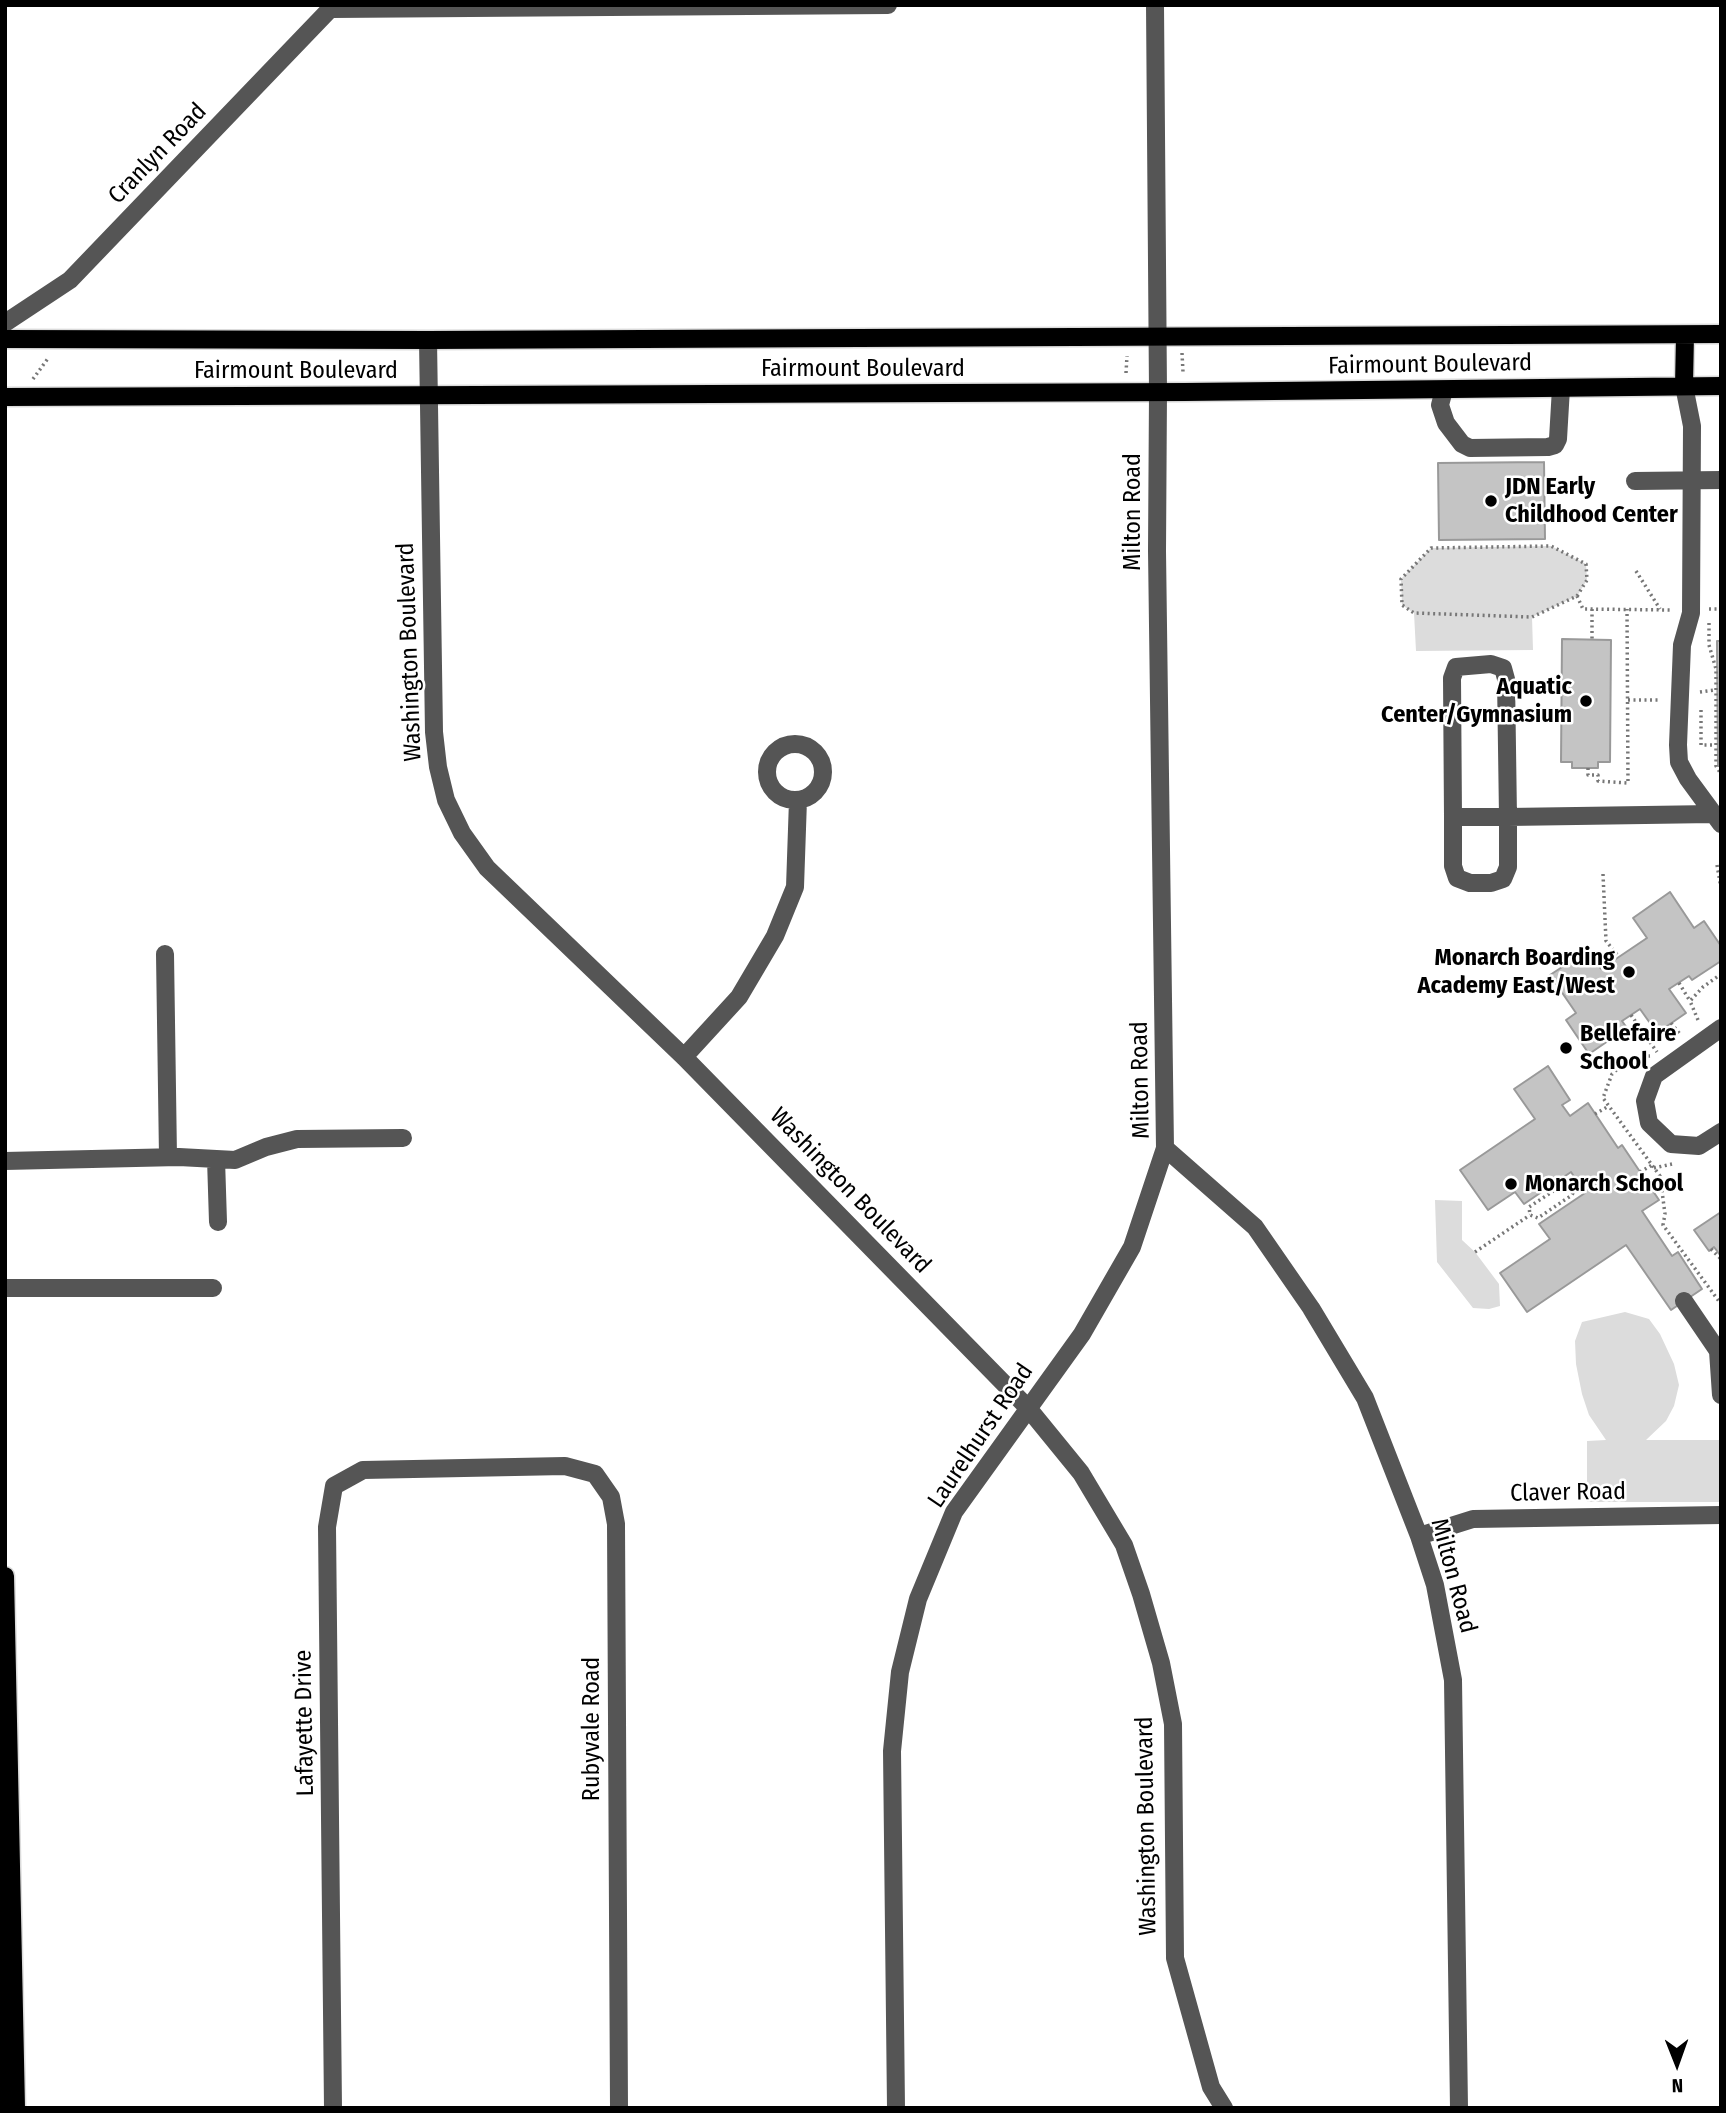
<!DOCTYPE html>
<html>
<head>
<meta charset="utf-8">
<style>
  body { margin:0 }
  #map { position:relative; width:1726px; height:2113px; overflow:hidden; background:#fff; font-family:"Fira Sans Condensed",sans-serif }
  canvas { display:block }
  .frame { position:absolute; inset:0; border:7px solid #000; pointer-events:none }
  .north { position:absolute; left:1642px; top:2029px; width:70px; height:70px; -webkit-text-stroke:5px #fff; paint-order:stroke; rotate:179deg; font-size:19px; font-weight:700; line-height:28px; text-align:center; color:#000 }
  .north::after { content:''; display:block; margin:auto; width:24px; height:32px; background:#000; clip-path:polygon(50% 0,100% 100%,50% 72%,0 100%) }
</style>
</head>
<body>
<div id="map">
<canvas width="1726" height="2113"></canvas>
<div class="frame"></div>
<div class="north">N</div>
</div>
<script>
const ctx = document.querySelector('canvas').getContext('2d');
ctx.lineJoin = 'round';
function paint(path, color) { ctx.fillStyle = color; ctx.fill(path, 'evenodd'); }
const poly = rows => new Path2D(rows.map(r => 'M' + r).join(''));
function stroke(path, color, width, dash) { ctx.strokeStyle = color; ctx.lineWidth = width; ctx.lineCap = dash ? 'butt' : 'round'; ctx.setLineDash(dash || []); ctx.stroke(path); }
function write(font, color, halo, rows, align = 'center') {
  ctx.font = font + ' "Fira Sans Condensed",sans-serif'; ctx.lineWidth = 5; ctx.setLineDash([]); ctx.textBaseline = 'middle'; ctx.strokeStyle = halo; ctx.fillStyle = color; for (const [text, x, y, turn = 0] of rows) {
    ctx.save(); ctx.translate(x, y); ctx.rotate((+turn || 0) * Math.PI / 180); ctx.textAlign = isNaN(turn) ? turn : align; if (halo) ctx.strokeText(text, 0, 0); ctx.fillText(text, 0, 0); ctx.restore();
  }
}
const green = poly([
  [1551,546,1586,564,1587,580,1577,596,1532,617,1533,650,1416,651,1414,613,1402,605,1401,579,1431,548],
  [1435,1200,1462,1201,1462,1240,1475,1252,1499,1284,1500,1306,1489,1309,1473,1308,1437,1262],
  [1625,1312,1649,1319,1660,1334,1674,1364,1679,1385,1674,1406,1666,1421,1646,1440,1721,1440,1721,1502,1587,1502,1587,1441,1606,1440,1589,1415,1582,1394,1576,1364,1575,1341,1582,1322]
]);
const building = poly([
  [1544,462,1545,539,1439,540,1438,463,1544,462],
  [1562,639,1611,640,1610,762,1598,762,1598,768,1572,768,1572,762,1561,762,1562,639],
  [1717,641,1721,641,1721,766,1718,766,1717,641],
  [1670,892,1694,928,1704,921,1721,946,1721,961,1692,980,1689,976,1669,989,1686,1013,1657,1033,1640,1009,1622,1021,1627,1028,1589,1054,1566,1020,1576,1013,1550,975,1588,950,1601,969,1647,938,1633,918,1670,892],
  [1548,1066,1570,1100,1562,1105,1570,1116,1588,1103,1618,1148,1622,1145,1659,1200,1642,1211,1672,1256,1678,1252,1702,1289,1671,1310,1626,1245,1527,1312,1500,1273,1550,1239,1539,1224,1585,1193,1571,1172,1524,1204,1515,1192,1488,1210,1460,1170,1535,1119,1514,1089,1548,1066],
  [1721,1212,1721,1254,1720,1255,1714,1247,1709,1251,1694,1230,1721,1212]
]);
const path = poly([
  [1182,353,1183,372],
  [1126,373,1127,356],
  [33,379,49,357],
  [1636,571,1660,609],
  [1577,596,1587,580,1586,564,1551,546,1431,548,1401,579,1402,605,1414,613,1532,617,1577,596,1583,609,1673,610],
  [1592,609,1592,640],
  [1709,609,1721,609],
  [1709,623,1709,645,1716,669,1716,766,1721,774],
  [1700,692,1714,690],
  [1628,700,1661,700],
  [1701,710,1701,745,1714,745],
  [1588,768,1588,775,1598,775,1598,781,1628,783,1627,609],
  [1717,865,1721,888],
  [1603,874,1606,941,1619,957],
  [1679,983,1690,1001],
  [1631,1015,1657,1052],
  [1698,1020,1690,1001,1703,987,1721,974],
  [1671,1023,1680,1034],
  [1650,1056,1631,1057,1612,1074,1603,1098,1660,1176,1665,1214,1663,1225,1721,1304],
  [1595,1114,1609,1106],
  [1654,1168,1672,1164],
  [1640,1172,1652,1165],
  [1563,1177,1567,1182,1529,1207,1530,1215,1538,1218,1572,1195,1576,1187,1567,1182],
  [1711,1249,1721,1259],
  [1475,1252,1530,1215]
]);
const minor = poly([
  [1155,5,1158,392,1157,551,1165,1148,1255,1227,1311,1308,1365,1398,1419,1536,1435,1585,1453,1680,1459,2108],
  [331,9,888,5],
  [5,323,70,280,334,5],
  [428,340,434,732,438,767,446,800,462,833,487,868,684,1057,1028,1408,1081,1473,1124,1545,1141,1594,1161,1663,1173,1724,1175,1958,1211,2087,1224,2108],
  [1684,386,1692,426,1691,613,1682,645,1678,745,1679,762,1688,779,1721,824],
  [1444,390,1440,405,1446,423,1462,444,1470,448,1548,447,1555,445,1558,439,1561,388],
  [1635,481,1721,480],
  '767 772a28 28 0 1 1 56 0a28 28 0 1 1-56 0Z',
  [1453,817,1453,866,1457,878,1470,883,1491,883,1503,879,1508,867,1508,817,1506,679,1503,668,1491,664,1456,667,1452,678,1453,817,1508,817,1713,814],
  [165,954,168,1157],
  [1721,1028,1654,1076,1645,1101,1649,1123,1671,1144,1699,1146,1721,1132],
  [684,1057,739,997,775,936,795,887,798,800],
  [216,1159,218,1222],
  [5,1161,179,1157,235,1160,266,1147,297,1139,403,1138],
  [5,1288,213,1288],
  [1684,1301,1718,1351],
  [1721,1351,1718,1351,1721,1395],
  [1419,1536,1473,1519,1721,1515],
  [333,2108,327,1527,334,1486,363,1470,565,1466,595,1474,611,1497,616,1524,619,2108],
  [896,2108,892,1751,900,1672,918,1599,954,1512,1082,1334,1132,1247,1165,1148]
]);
const major = poly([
  [5,339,428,340,1721,334],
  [1684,386,1685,335],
  [5,397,1185,392,1721,386],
  [5,1576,16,2108]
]);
const markers = [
  [1491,501,7,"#000"],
  [1586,701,7,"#000"],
  [1629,972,7,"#000"],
  [1566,1048,7,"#000"],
  [1511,1184,7,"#000"]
];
const streetNames = [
  ["Cranlyn Road",158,154,-46],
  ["Fairmount Boulevard",1430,365,-1],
  ["Fairmount Boulevard",863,369],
  ["Fairmount Boulevard",296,371],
  ["Milton Road",1133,512,-90],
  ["Washington Boulevard",410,652,-92],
  ["Milton Road",1141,1080,-91],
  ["Washington Boulevard",850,1191,46],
  ["Laurelhurst Road",981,1436,-56],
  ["Claver Road",1568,1493,-1],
  ["Milton Road",1453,1576,75],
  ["Lafayette Drive",305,1723,-91],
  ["Rubyvale Road",592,1729,-90],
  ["Washington Boulevard",1147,1826,-91]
];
const poiNames = [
  ["JDN Early",1505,487],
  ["Childhood Center",1505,515],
  ["Aquatic",1572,687,"right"],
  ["Center/Gymnasium",1572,715,"right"],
  ["Monarch Boarding",1615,958,"right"],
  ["Academy East/West",1615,986,"right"],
  ["Bellefaire",1580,1034],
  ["School",1580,1062],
  ["Monarch School",1525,1184]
];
paint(green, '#dcdcdc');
paint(building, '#c4c4c4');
stroke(building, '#999', 2);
stroke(major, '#dbdbdb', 21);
stroke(path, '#777', 3.5, [2, 3.5]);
stroke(minor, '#555', 18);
stroke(major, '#000', 18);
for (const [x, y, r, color] of markers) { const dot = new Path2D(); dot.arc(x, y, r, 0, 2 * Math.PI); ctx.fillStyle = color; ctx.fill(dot); stroke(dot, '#fff', 2.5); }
write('24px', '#000', '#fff', streetNames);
write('bold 24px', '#000', '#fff', poiNames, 'left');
</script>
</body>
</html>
